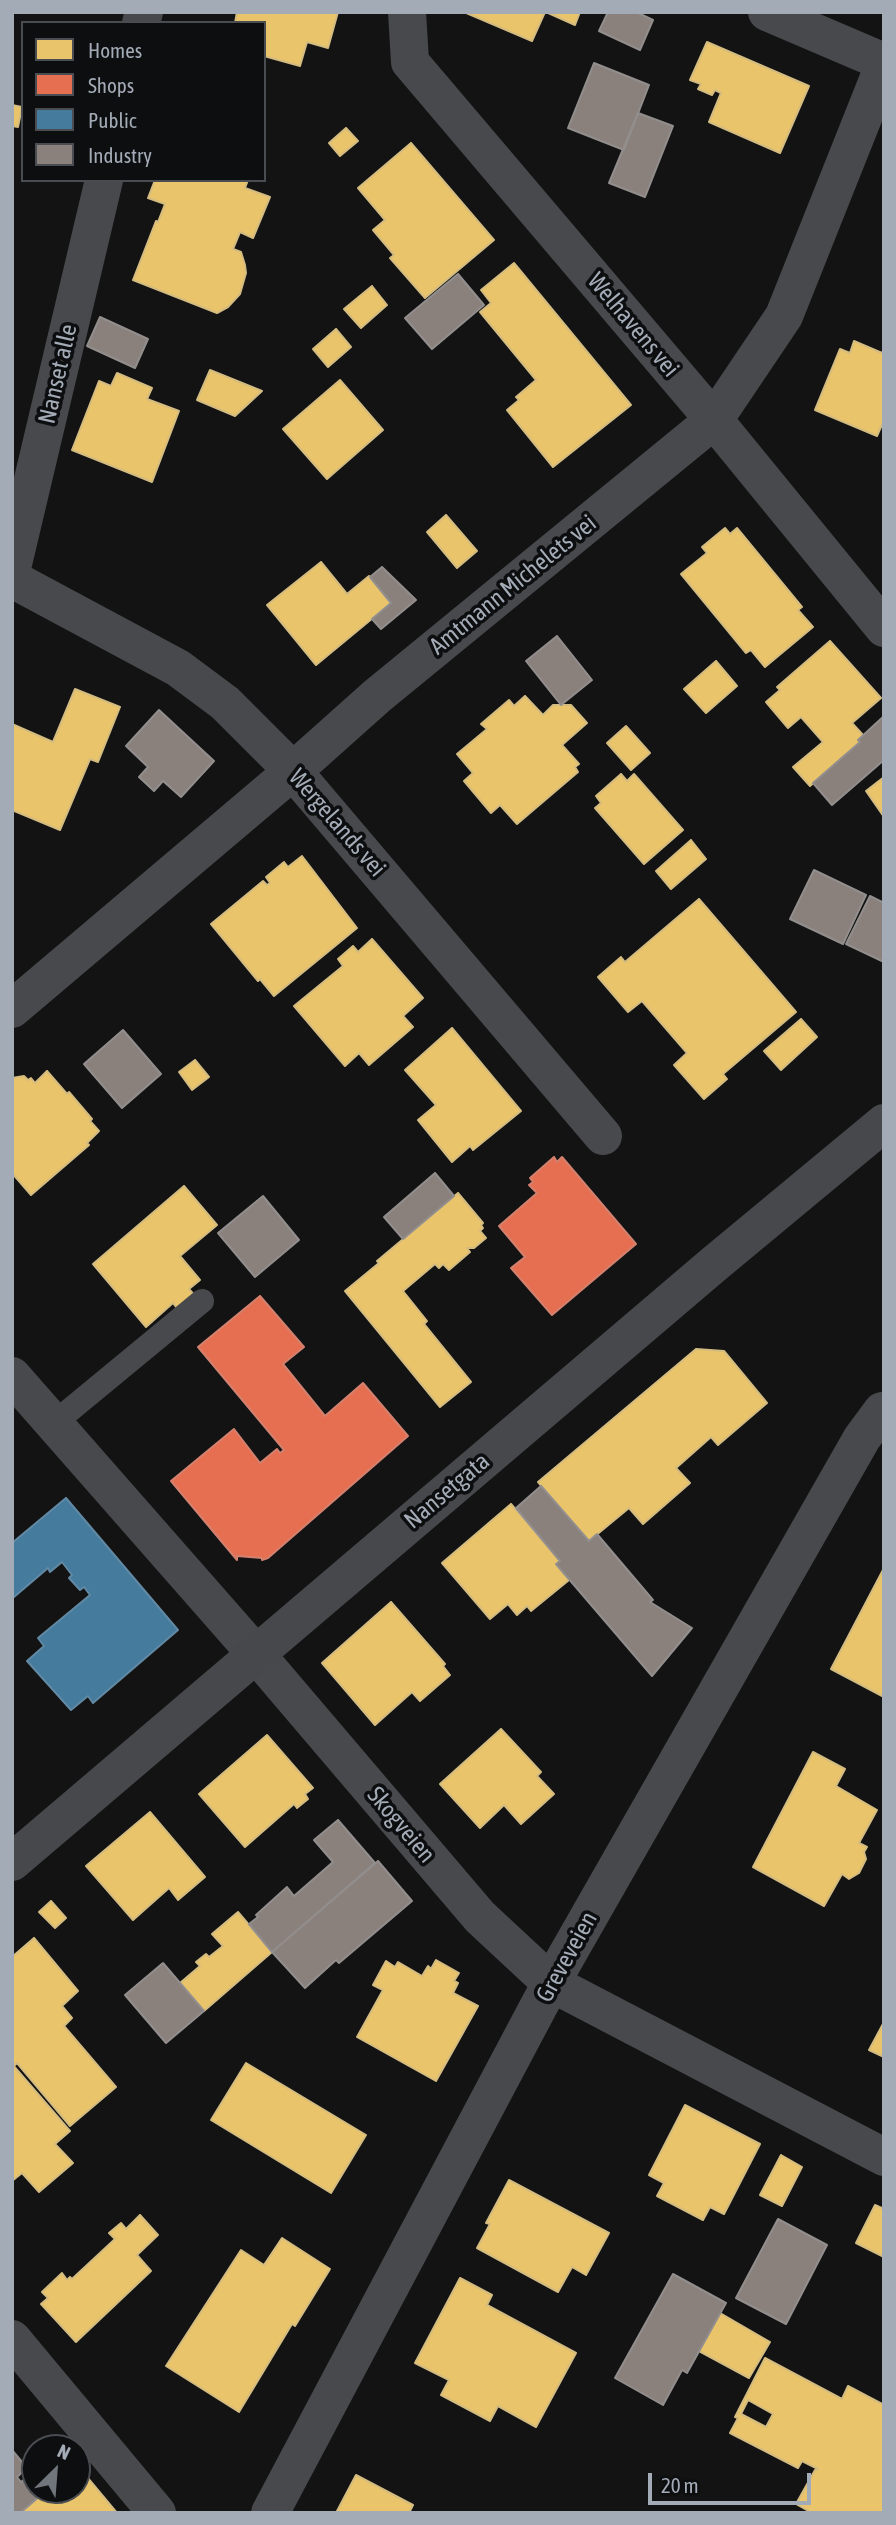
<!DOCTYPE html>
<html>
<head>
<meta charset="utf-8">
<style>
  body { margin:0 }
  #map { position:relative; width:896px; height:2525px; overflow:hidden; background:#131313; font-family:"Asap Condensed",sans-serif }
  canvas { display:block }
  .frame { position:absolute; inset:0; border:14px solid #a3abb6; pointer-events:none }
  .legend { position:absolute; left:21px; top:21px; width:245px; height:161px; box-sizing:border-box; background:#0d0e0f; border:2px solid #494d52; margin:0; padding:9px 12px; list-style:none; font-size:21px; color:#a3abb6 }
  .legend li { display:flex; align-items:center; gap:14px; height:35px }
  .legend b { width:35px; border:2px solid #494d52 }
  .north { position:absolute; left:21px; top:2434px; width:70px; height:70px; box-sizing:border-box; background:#0d0e0f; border:2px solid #494d52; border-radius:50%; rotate:25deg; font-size:19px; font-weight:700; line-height:28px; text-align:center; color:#a3abb6 }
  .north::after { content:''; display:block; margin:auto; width:24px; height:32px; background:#71767d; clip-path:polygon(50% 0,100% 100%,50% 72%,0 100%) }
  .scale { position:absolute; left:648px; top:2473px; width:163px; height:32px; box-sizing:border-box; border:4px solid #a3abb6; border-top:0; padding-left:9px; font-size:21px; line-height:24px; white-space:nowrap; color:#a3abb6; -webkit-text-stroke:5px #0d0e0f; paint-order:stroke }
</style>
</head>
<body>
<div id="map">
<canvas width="896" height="2525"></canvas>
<div class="frame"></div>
<ul class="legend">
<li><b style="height:19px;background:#e9c46a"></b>Homes</li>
<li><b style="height:19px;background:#e76f51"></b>Shops</li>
<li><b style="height:19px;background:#457b9d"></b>Public</li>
<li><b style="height:19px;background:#8a817c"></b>Industry</li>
</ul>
<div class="north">N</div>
<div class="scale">20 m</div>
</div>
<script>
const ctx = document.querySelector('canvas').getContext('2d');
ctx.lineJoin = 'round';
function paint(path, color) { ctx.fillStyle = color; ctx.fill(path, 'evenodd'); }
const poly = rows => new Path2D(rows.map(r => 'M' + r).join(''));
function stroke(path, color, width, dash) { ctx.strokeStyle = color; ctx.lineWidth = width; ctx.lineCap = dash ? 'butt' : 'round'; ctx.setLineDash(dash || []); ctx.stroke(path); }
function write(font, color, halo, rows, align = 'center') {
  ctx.font = font + ' "Asap Condensed",sans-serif'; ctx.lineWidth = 7; ctx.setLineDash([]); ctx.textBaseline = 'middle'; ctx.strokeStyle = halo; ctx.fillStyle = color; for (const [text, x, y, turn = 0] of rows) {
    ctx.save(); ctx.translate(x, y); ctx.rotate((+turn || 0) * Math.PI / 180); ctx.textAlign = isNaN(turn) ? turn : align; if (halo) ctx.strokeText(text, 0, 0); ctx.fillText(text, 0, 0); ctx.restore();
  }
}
const homes = poly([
  [237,12,338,12,328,48,307,42,300,66,264,56,264,23,235,23,237,12],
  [464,12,545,12,532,41,464,12],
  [546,12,580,12,575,25,546,12],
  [707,42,809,86,780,153,709,122,721,93,715,90,712,95,698,89,701,84,690,80,707,42],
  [12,105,22,107,18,127,12,126,12,105],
  [346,128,358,141,340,156,329,143,346,128],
  [411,143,494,240,425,298,390,258,394,255,373,230,385,220,358,188,411,143],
  [155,180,248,180,245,188,270,197,253,238,240,232,233,249,241,252,245,265,246,273,240,294,228,307,217,313,133,280,156,221,158,222,165,204,148,198,155,180],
  [514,263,631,405,553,467,507,410,519,400,516,397,536,380,480,312,491,303,481,290,514,263],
  [372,286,387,305,361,328,344,309,372,286],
  [336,329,351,347,328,367,313,349,336,329],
  [854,341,882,353,884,349,884,420,877,436,815,410,840,349,850,353,854,341],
  [210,370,262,391,235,416,197,400,210,370],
  [117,373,152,388,147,399,179,411,152,482,72,450,99,381,111,386,117,373],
  [340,380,383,430,327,479,283,429,340,380],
  [446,515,477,551,457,568,427,532,446,515],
  [725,528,730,534,737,528,802,607,798,610,813,627,765,667,751,650,746,653,681,574,707,553,702,547,725,528],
  [321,562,347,594,369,576,391,603,316,665,267,605,321,562],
  [830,641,881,698,852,723,863,735,858,740,860,742,810,786,793,767,823,742,801,717,788,728,766,702,780,690,777,687,830,641],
  [716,661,737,686,706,713,684,689,716,661],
  [75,689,120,707,98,762,90,759,60,830,12,810,12,724,53,742,75,689],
  [525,696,543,715,553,705,571,705,587,723,562,745,579,764,575,767,578,772,517,824,500,805,491,813,464,781,473,773,457,754,487,729,481,724,509,700,514,706,525,696],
  [626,726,650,753,631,770,607,743,626,726],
  [621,774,627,781,634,774,683,830,644,864,595,808,601,803,596,796,621,774],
  [884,777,884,817,866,791,884,777],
  [691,840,706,859,671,889,656,871,691,840],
  [302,856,357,928,274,996,260,979,258,981,211,924,263,881,267,885,270,883,266,877,284,862,288,867,302,856],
  [699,899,796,1012,723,1074,727,1079,704,1099,674,1065,687,1053,642,1001,628,1012,598,977,621,957,625,962,699,899],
  [372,939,423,998,403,1016,413,1027,369,1065,359,1053,345,1066,294,1006,343,966,338,959,353,946,358,952,372,939],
  [801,1019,817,1037,781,1070,764,1051,801,1019],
  [452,1028,521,1111,473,1150,470,1146,452,1162,418,1120,436,1105,405,1070,452,1028],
  [195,1060,209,1077,192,1090,179,1072,195,1060],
  [47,1071,67,1094,69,1092,92,1119,90,1121,99,1131,87,1143,89,1145,31,1195,12,1173,12,1078,24,1076,28,1080,31,1078,35,1083,47,1071],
  [184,1186,217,1225,180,1256,200,1280,189,1289,196,1297,179,1311,173,1303,146,1327,93,1264,184,1186],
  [458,1193,483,1223,481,1225,483,1228,480,1231,486,1238,474,1248,467,1248,470,1252,449,1270,443,1264,439,1268,435,1264,403,1291,427,1321,424,1324,471,1382,440,1407,345,1291,379,1263,377,1261,458,1193],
  [696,1349,724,1351,767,1403,718,1445,711,1437,676,1468,690,1483,643,1524,629,1508,589,1541,538,1482,696,1349],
  [511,1504,560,1561,556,1564,569,1580,531,1611,527,1606,517,1615,508,1604,490,1619,442,1563,511,1504],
  [884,1568,884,1697,831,1669,884,1568],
  [391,1602,445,1664,443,1666,450,1675,420,1701,412,1692,375,1725,322,1663,391,1602],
  [501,1729,541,1772,537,1776,554,1794,521,1824,504,1805,480,1828,440,1784,501,1729],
  [267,1735,313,1788,305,1794,308,1799,297,1808,294,1804,245,1847,199,1794,267,1735],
  [813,1752,845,1769,836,1786,877,1810,859,1843,867,1847,864,1852,866,1859,859,1873,849,1879,842,1874,824,1906,753,1867,813,1752],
  [150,1812,205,1877,178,1900,169,1888,133,1920,86,1866,150,1812],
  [51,1901,66,1918,55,1928,39,1912,51,1901],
  [238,1912,272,1952,204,2011,180,1983,200,1966,196,1962,206,1954,209,1957,223,1946,212,1934,238,1912],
  [34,1938,78,1991,62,2006,72,2018,64,2026,116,2087,70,2126,17,2063,15,2065,12,2062,12,1957,34,1938],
  [436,1960,459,1973,454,1981,458,1983,453,1993,478,2006,436,2081,357,2037,383,1990,373,1985,386,1961,395,1967,398,1962,422,1976,428,1966,431,1969,436,1960],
  [884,2022,884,2057,869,2050,884,2022],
  [246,2063,366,2135,331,2193,211,2120,246,2063],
  [12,2064,70,2131,55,2144,73,2163,39,2192,22,2173,12,2181,12,2064],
  [685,2105,760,2144,724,2214,710,2207,703,2220,657,2196,664,2183,649,2175,685,2105],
  [781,2155,802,2167,782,2206,760,2195,781,2155],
  [509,2180,609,2233,586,2275,572,2267,558,2292,477,2248,490,2224,486,2223,509,2180],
  [875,2205,884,2209,884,2257,856,2243,875,2205],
  [140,2215,158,2235,137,2255,151,2271,76,2342,41,2304,48,2298,42,2292,62,2273,67,2280,70,2277,72,2279,115,2239,109,2233,121,2223,126,2229,140,2215],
  [282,2238,330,2269,295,2326,292,2324,239,2412,166,2366,241,2250,264,2265,282,2238],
  [460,2278,492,2295,487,2305,576,2353,536,2427,498,2406,490,2421,441,2395,449,2380,415,2363,460,2278],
  [720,2313,770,2342,749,2378,699,2351,720,2313],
  [765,2358,842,2399,848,2386,884,2405,884,2513,812,2513,796,2504,815,2470,818,2469,802,2461,798,2468,730,2433,738,2418,735,2417,765,2358],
  [748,2400,773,2414,766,2427,741,2414,748,2400],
  [77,2465,117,2513,20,2513,47,2490,77,2490,77,2465],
  [356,2475,413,2505,409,2513,336,2513,356,2475]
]);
const shops = poly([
  [554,1157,557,1162,562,1157,636,1244,552,1315,511,1268,525,1257,499,1226,537,1193,529,1185,533,1182,530,1178,554,1157],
  [260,1296,304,1347,283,1364,325,1416,363,1383,408,1436,268,1558,262,1560,262,1558,237,1556,237,1560,171,1481,234,1429,260,1463,277,1449,280,1453,284,1450,198,1347,260,1296]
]);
const public = poly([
  [66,1498,178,1630,93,1703,88,1696,71,1710,27,1661,44,1646,38,1638,90,1595,84,1587,80,1590,69,1578,72,1575,62,1562,50,1572,48,1568,14,1597,12,1595,12,1543,66,1498]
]);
const industry = poly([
  [608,12,636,12,653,20,640,50,599,31,608,12],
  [594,63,649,85,624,150,568,128,594,63],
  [638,113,673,126,645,197,609,183,638,113],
  [458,274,484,305,432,349,405,318,458,274],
  [100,317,148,339,135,368,87,346,100,317],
  [382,567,416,600,381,629,372,619,391,603,370,577,382,567],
  [557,636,592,680,561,705,526,661,557,636],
  [159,710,214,761,181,797,163,781,154,791,139,777,148,767,126,746,159,710],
  [884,716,884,760,832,805,813,783,860,742,858,740,884,716],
  [814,870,866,895,843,944,790,919,814,870],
  [870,896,884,903,884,962,846,944,870,896],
  [123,1030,161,1074,122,1108,84,1064,123,1030],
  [435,1173,454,1196,403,1239,384,1217,435,1173],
  [263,1196,299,1240,255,1277,218,1233,263,1196],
  [541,1486,589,1541,597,1534,653,1600,650,1602,692,1628,652,1676,556,1564,560,1561,516,1508,541,1486],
  [338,1820,375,1863,272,1952,249,1924,258,1917,256,1915,287,1887,294,1896,333,1862,314,1840,338,1820],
  [378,1861,412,1901,339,1963,336,1960,305,1988,272,1952,378,1861],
  [163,1963,204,2011,166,2043,125,1995,163,1963],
  [778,2219,827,2245,786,2324,736,2298,778,2219],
  [673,2274,726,2303,687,2373,682,2370,663,2405,615,2378,673,2274],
  [12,2450,27,2468,17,2477,21,2482,35,2471,35,2490,47,2490,20,2513,12,2513,12,2450]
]);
const lane = poly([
  [53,1424,202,1301]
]);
const street = poly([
  [407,12,410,62,714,420,884,628],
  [767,12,884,62],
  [141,23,144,12],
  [12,568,104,180],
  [12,579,178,668,225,703,293,771,603,1136],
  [12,1009,293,771,377,696,714,420,784,316,884,65],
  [12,1376,256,1654,480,1917,551,1983,884,2157],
  [12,2339,157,2513],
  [270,2513,551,1983,862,1438,882,1411]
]);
const secondary = poly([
  [12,1862,713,1265,884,1123]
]);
const streetNames = [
  ["Welhavens vei",633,325,50],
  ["Nanset alle",58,374,-77],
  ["Amtmann Michelets vei",513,585,-39],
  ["Wergelands vei",337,823,49],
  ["Nansetgata",447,1491,-40],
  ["Skogveien",401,1825,50],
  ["Greveveien",567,1957,-61]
];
paint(homes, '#e9c46a');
stroke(homes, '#d4bc81', 2);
paint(shops, '#e76f51');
stroke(shops, '#d3816f', 2);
paint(public, '#457b9d');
stroke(public, '#6189a4', 2);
paint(industry, '#8a817c');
stroke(industry, '#928e8d', 2);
stroke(lane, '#47494c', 24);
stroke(street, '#47494c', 38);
stroke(secondary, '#46484b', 38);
write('24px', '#a3abb6', '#0d0e0f', streetNames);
</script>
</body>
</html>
